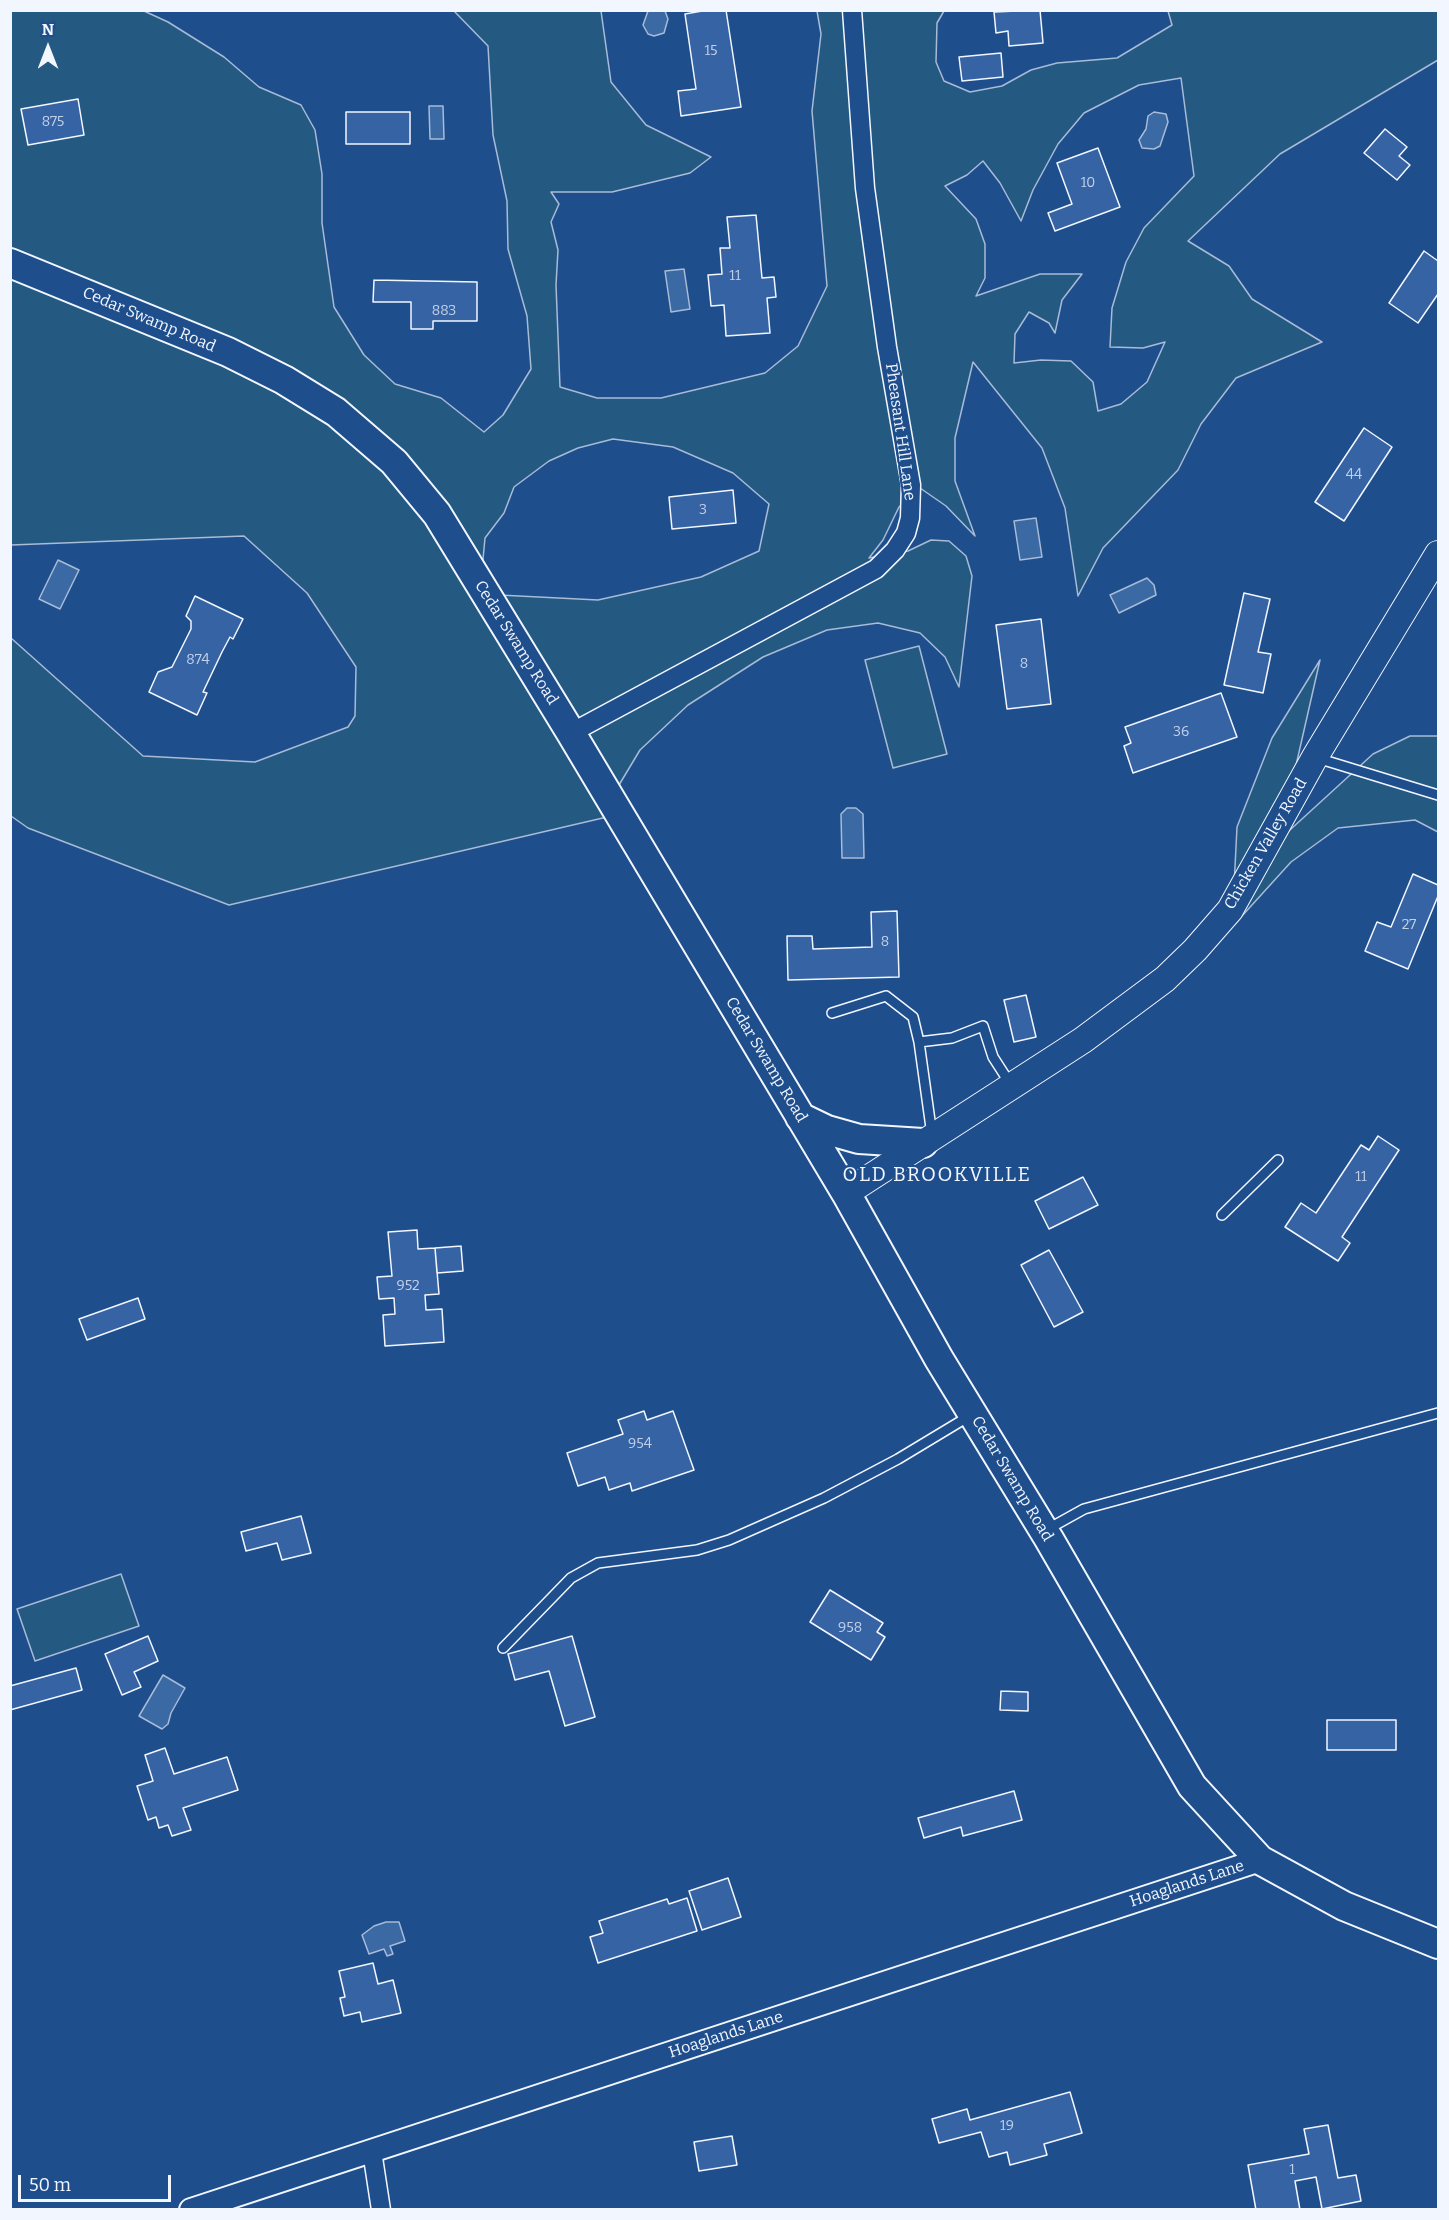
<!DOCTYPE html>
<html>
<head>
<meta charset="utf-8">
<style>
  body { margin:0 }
  #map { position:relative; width:1449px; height:2220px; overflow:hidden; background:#1f4e8c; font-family:Bitter,serif }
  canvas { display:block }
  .frame { position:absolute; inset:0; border:12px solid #f2f6ff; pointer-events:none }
  .north { position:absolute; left:18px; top:18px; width:60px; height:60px; -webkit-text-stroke:4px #1f4e8c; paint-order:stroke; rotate:0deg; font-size:16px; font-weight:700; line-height:24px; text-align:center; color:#f2f6ff }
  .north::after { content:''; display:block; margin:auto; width:21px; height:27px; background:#f2f6ff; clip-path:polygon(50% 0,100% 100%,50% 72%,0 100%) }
  .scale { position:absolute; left:18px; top:2175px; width:153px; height:27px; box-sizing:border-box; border:3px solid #f2f6ff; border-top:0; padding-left:8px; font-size:18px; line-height:21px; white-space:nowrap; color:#f2f6ff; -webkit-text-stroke:4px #1f4e8c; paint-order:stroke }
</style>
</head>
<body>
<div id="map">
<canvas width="1449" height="2220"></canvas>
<div class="frame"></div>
<div class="north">N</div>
<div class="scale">50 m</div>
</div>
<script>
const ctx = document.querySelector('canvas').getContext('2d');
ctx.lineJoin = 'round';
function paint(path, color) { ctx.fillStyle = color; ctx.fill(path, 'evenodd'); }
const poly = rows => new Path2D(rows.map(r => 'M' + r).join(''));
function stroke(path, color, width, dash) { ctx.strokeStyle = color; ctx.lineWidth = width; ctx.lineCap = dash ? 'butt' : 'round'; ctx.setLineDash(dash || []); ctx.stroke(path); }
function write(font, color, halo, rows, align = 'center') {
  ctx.font = font + ' Bitter,serif'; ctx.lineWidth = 4.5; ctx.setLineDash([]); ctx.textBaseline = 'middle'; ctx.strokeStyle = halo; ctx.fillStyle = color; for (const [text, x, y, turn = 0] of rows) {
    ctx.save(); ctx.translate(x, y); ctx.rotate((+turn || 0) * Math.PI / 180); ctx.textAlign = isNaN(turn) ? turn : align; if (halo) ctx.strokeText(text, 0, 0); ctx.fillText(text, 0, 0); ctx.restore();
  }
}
const green = poly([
  [10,11,144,11,168,22,224,57,259,87,301,105,315,130,322,174,322,223,334,307,364,355,395,384,441,398,484,432,503,415,531,369,527,316,508,249,507,201,493,135,488,46,454,11,601,11,611,82,646,125,711,157,690,173,612,192,551,192,559,204,551,222,558,250,556,285,560,387,597,398,661,398,765,373,798,346,827,286,812,111,821,34,817,11,944,11,937,23,936,62,944,81,970,92,1002,86,1031,70,1057,63,1117,58,1172,25,1168,11,1438,11,1438,60,1280,154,1188,241,1229,266,1252,299,1322,342,1236,378,1201,424,1178,470,1103,548,1078,596,1065,508,1042,448,973,362,955,438,955,481,975,536,946,506,920,488,899,507,883,540,869,558,908,551,931,540,949,541,966,556,972,576,959,687,945,657,920,633,878,623,827,630,763,657,688,705,640,750,619,785,617,804,481,581,335,403,11,261,10,11],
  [1181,78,1194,176,1144,228,1126,262,1112,308,1110,347,1143,348,1165,342,1147,382,1121,404,1098,411,1093,382,1071,361,1041,360,1014,363,1015,334,1029,312,1049,323,1055,333,1062,300,1082,274,1040,274,976,296,985,278,985,244,976,219,945,186,967,175,983,161,1000,183,1021,221,1033,190,1058,144,1084,113,1139,85,1181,78],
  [613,439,673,447,733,473,769,504,759,551,701,577,598,600,499,595,481,581,485,538,504,513,514,487,549,461,578,448,613,439],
  [10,263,228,352,394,462,620,814,229,905,28,828,11,816,11,638,143,756,255,762,348,727,355,716,356,667,307,593,244,536,11,545,10,263],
  [919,646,947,754,893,768,865,660,919,646],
  [1320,660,1279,840,1373,754,1410,736,1438,736,1438,832,1415,820,1338,828,1291,862,1232,927,1237,827,1272,738,1320,660],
  [121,1574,139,1626,35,1661,17,1609,121,1574]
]);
const water = poly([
  [648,11,665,11,668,19,664,33,654,36,648,34,643,25,648,11],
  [429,106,443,106,444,139,430,139,429,106],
  [1154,112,1166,114,1168,122,1160,146,1154,149,1142,148,1139,140,1146,129,1148,116,1154,112],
  [684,269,690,309,671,312,665,271,684,269],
  [1036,518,1042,557,1020,560,1014,521,1036,518],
  [58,560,79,570,60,609,39,599,58,560],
  [1147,578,1154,585,1156,595,1119,613,1110,595,1147,578],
  [847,808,856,808,863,814,864,858,842,858,841,814,847,808],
  [163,1675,185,1688,171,1713,168,1724,162,1729,139,1716,163,1675],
  [386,1922,399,1922,405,1941,390,1946,393,1954,387,1956,384,1949,369,1954,362,1935,374,1926,386,1922]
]);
const building = poly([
  [708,10,726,10,741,107,681,116,678,91,696,89,685,14,708,10],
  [1040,10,1043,43,1009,46,1008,31,996,33,994,12,1040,10],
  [1001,53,1003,77,962,81,959,57,1001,53],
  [78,99,84,135,28,145,21,109,78,99],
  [346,112,410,112,410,144,346,144,346,112],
  [1385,129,1407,147,1399,156,1410,165,1397,180,1364,153,1385,129],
  [1098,148,1120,207,1055,231,1048,213,1072,204,1057,163,1098,148],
  [756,215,762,278,774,277,776,297,767,298,770,333,726,336,724,305,711,306,708,275,722,274,720,248,730,248,727,217,756,215],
  [1424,251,1438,261,1438,294,1418,323,1389,303,1424,251],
  [374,280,477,282,477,321,433,321,433,329,411,329,411,302,373,302,374,280],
  [1364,428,1392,447,1344,521,1315,502,1364,428],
  [733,490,736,523,672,529,669,497,733,490],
  [1244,593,1270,599,1258,652,1271,654,1263,693,1224,685,1244,593],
  [195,596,243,619,233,639,230,637,222,652,203,692,207,693,197,715,149,692,158,672,172,667,191,629,191,621,186,616,195,596],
  [1041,619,1051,704,1007,709,996,625,1041,619],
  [1221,693,1237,737,1133,773,1124,746,1131,743,1125,727,1221,693],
  [1413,874,1438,885,1438,896,1408,969,1365,951,1377,922,1391,927,1413,874],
  [897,911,899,977,788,980,787,936,812,936,813,949,872,947,871,912,897,911],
  [1026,995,1036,1037,1014,1042,1004,1000,1026,995],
  [1378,1136,1399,1150,1342,1237,1350,1243,1338,1261,1285,1227,1301,1203,1316,1213,1361,1145,1369,1150,1378,1136],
  [1083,1177,1098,1205,1049,1229,1035,1201,1083,1177],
  [417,1230,418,1249,435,1248,439,1294,425,1295,426,1310,442,1309,444,1342,385,1346,383,1315,395,1314,394,1298,379,1299,377,1277,392,1276,388,1232,417,1230],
  [461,1246,463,1271,437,1273,435,1248,461,1246],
  [1049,1250,1083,1312,1054,1327,1021,1265,1049,1250],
  [138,1298,145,1319,87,1340,79,1319,138,1298],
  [644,1411,647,1420,673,1411,694,1470,632,1491,630,1483,609,1490,605,1477,578,1486,567,1453,623,1434,618,1420,644,1411],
  [301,1516,311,1553,282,1560,277,1543,246,1551,241,1532,301,1516],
  [830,1590,883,1623,877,1632,885,1637,871,1660,810,1622,830,1590],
  [148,1636,158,1661,134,1672,141,1687,122,1695,105,1654,148,1636],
  [572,1636,595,1717,565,1726,549,1671,515,1680,508,1654,572,1636],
  [76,1668,82,1690,10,1710,10,1686,76,1668],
  [1001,1691,1028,1692,1028,1711,1000,1710,1001,1691],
  [1327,1720,1396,1720,1396,1750,1327,1750,1327,1720],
  [165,1748,174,1774,227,1757,238,1790,183,1808,191,1830,172,1836,168,1825,159,1828,156,1817,148,1820,137,1786,153,1781,145,1755,165,1748],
  [1014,1791,1022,1820,963,1836,961,1827,924,1838,918,1818,1014,1791],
  [728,1878,741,1917,702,1930,689,1891,728,1878],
  [687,1898,697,1931,598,1963,590,1937,603,1933,599,1921,667,1899,669,1904,687,1898],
  [373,1963,378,1984,393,1980,401,2013,362,2022,360,2012,344,2016,340,1998,345,1997,339,1971,373,1963],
  [1070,2092,1082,2133,1044,2144,1047,2155,1010,2165,1007,2152,989,2157,981,2132,939,2143,932,2119,967,2109,970,2120,1070,2092],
  [1328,2125,1338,2178,1356,2175,1361,2201,1322,2209,1316,2177,1295,2181,1300,2210,1256,2210,1248,2165,1309,2154,1304,2129,1328,2125],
  [732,2136,737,2165,699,2171,694,2142,732,2136]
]);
const service = poly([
  [1317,758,1438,795],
  [832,1013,886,996,913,1017,919,1042,932,1135],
  [919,1042,952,1038,983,1026,993,1057,1011,1085],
  [1222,1215,1278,1160],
  [1048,1529,1084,1509,1438,1413],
  [503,1648,571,1578,598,1563,697,1550,729,1540,824,1498,898,1459,971,1415]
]);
const minor = poly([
  [571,733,876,569,895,550,906,533,910,518,911,485,887,347,865,188,852,10],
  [372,2151,381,2210]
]);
const tertiary = poly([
  [191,2210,1260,1860]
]);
const secondary = poly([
  [846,1193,1083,1040,1165,979,1195,950,1230,910,1315,757,1438,554]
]);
const primary = poly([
  [10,263,228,352,284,380,336,412,394,462,437,514,571,733,846,1193,939,1359,1049,1539,1192,1786,1260,1860,1344,1906,1438,1944],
  [800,1117,827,1130,859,1139,923,1143]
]);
const numberNames = [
  ["15",711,51],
  ["875",53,122],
  ["10",1088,183],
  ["11",735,276],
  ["883",444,311],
  ["44",1354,475],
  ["3",703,510],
  ["874",198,660],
  ["8",1024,664],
  ["36",1181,732],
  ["27",1409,925],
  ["8",885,942],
  ["11",1361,1177],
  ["952",408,1286],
  ["954",640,1444],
  ["958",850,1628],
  ["19",1007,2126],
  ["1",1292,2170]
];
const streetNames = [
  ["Cedar Swamp Road",149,320,23],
  ["Pheasant Hill Lane",900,432,82],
  ["Cedar Swamp Road",516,643,58],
  ["Chicken Valley Road",1266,844,-60],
  ["Cedar Swamp Road",766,1060,59],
  ["Cedar Swamp Road",1012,1479,59],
  ["Hoaglands Lane",1187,1884,-18],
  ["Hoaglands Lane",726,2035,-18]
];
const quarterNames = [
  ["OLD BROOKVILLE",937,1175]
];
paint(green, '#245a82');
stroke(green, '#a8bbd7', 1.5);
paint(water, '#3b69a3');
stroke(water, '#a8bbd7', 1.5);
paint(building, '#3563a3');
stroke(building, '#f2f6ff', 1.5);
stroke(service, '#f2f6ff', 12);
stroke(minor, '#f2f6ff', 21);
stroke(tertiary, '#f2f6ff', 26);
stroke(secondary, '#f2f6ff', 28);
stroke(primary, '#f2f6ff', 32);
stroke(service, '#1f4e8c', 9);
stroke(minor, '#1f4e8c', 18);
stroke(tertiary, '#1f4e8c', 22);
stroke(secondary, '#1f4e8c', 26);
stroke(primary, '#1f4e8c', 28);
write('14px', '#c3d1e8', null, numberNames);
write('16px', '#f2f6ff', '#1f4e8c', streetNames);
ctx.letterSpacing = '1.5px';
write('20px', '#f2f6ff', '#1f4e8c', quarterNames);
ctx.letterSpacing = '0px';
</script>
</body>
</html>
